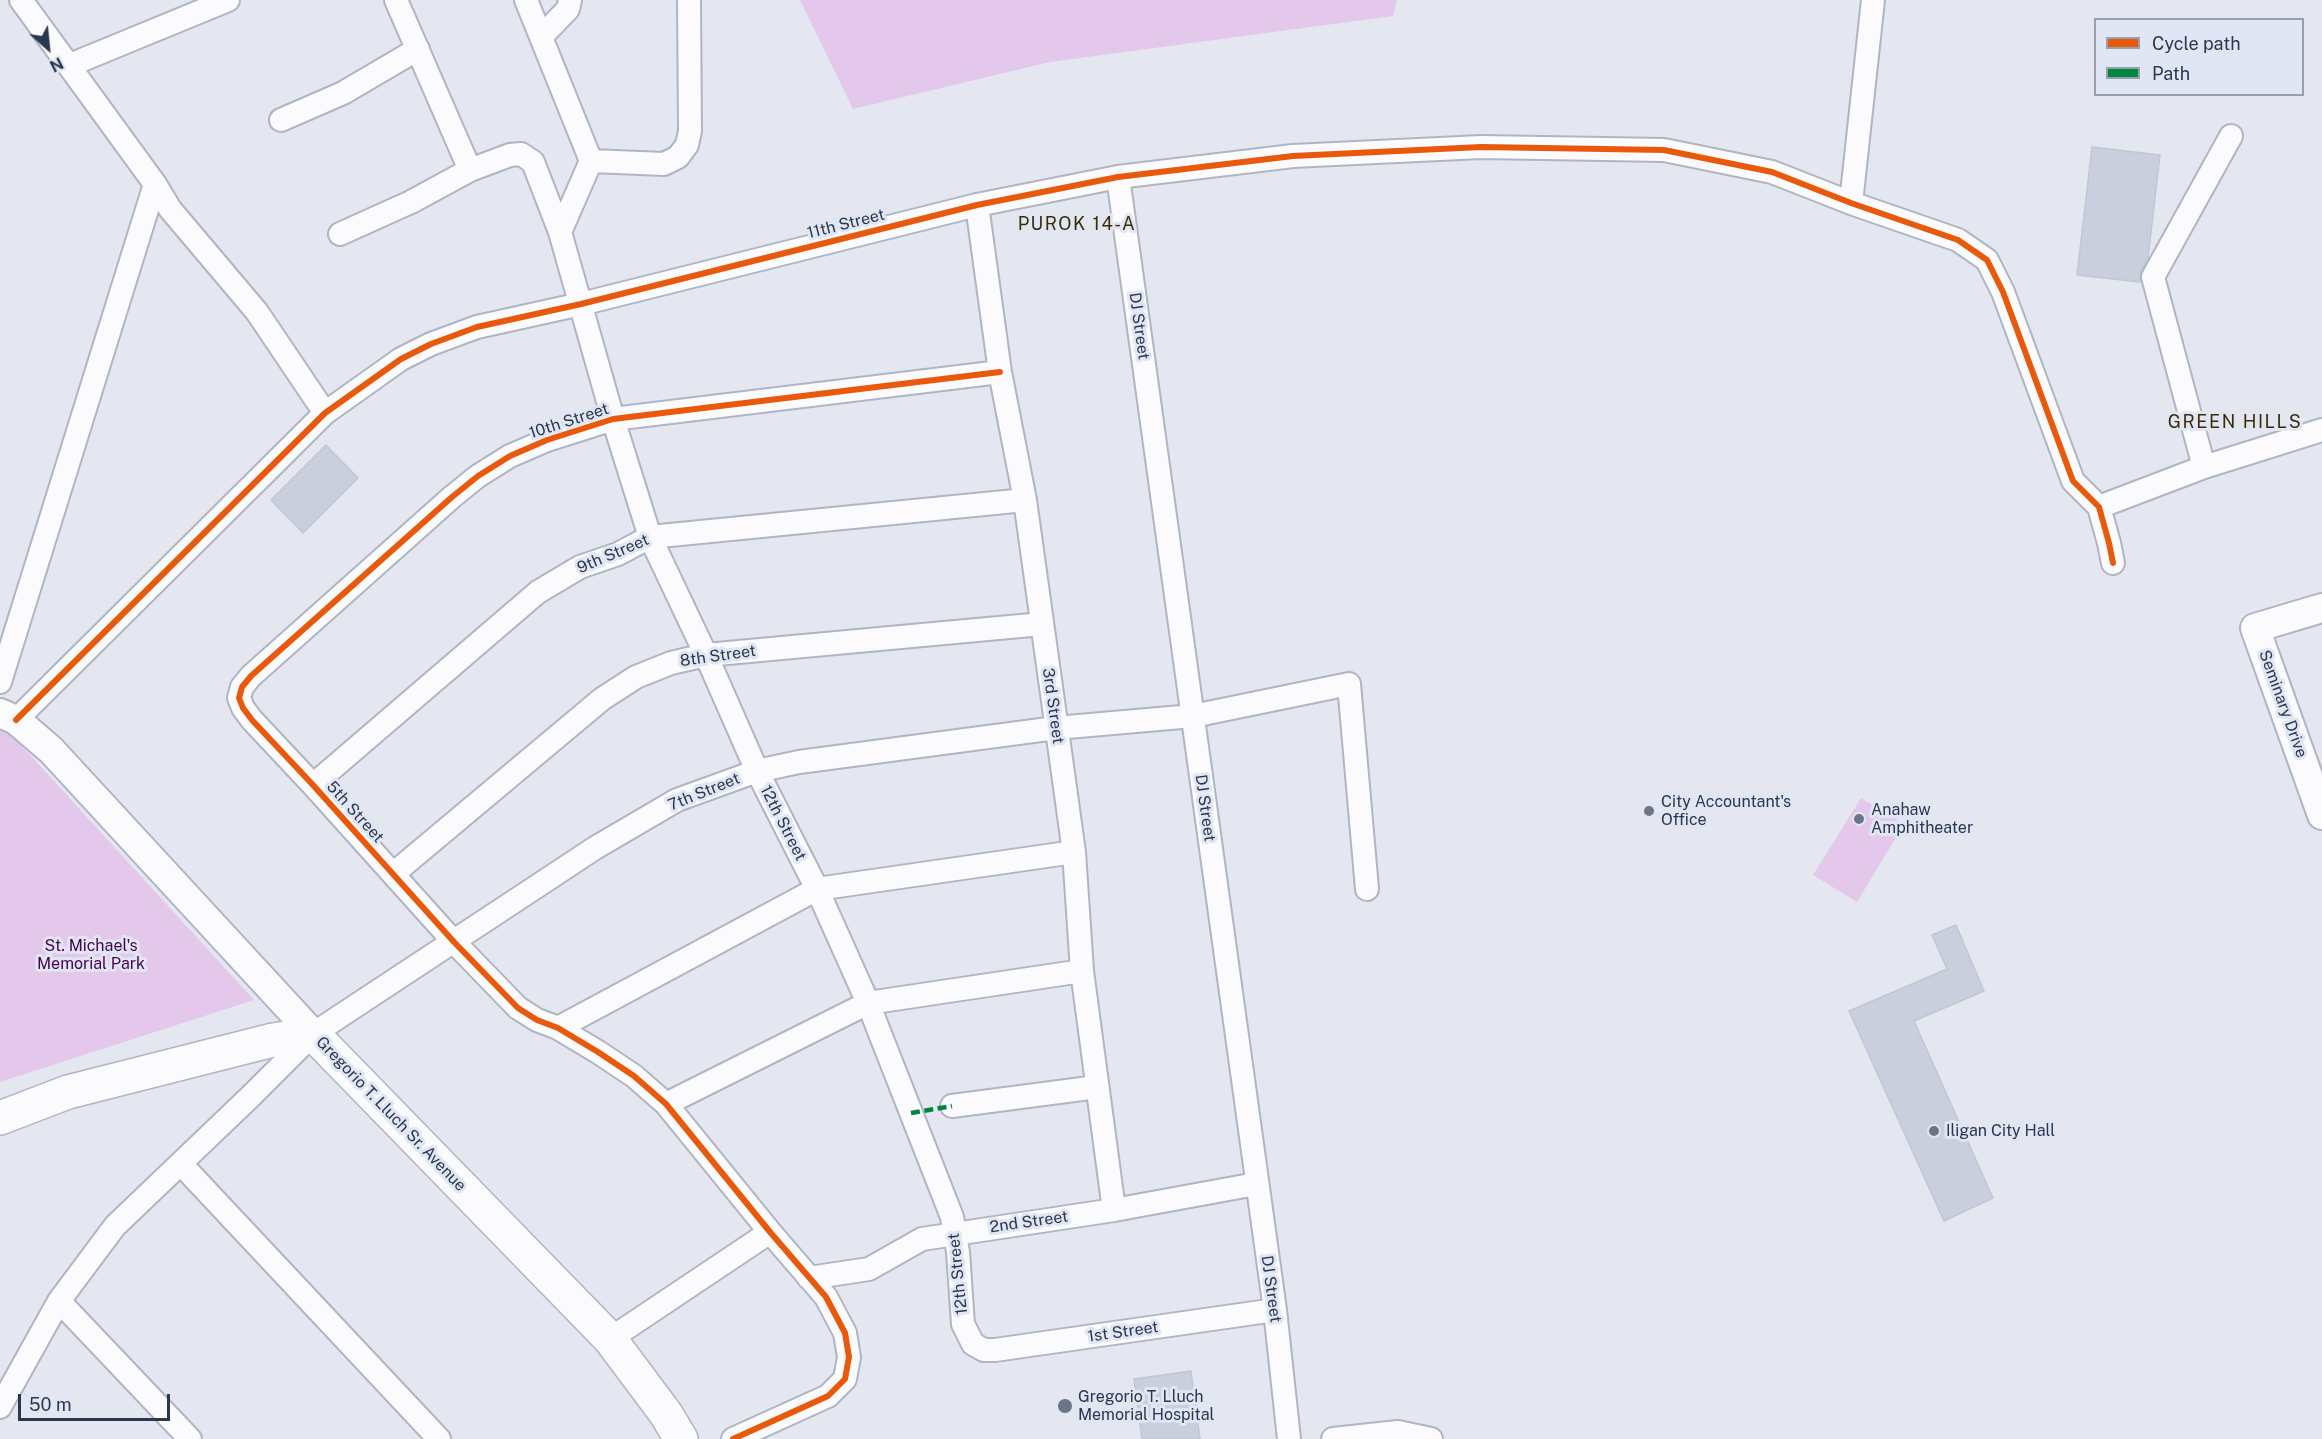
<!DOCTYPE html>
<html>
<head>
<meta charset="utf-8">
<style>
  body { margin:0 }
  #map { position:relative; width:2322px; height:1439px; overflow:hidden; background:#e4e7ef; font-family:"Public Sans",sans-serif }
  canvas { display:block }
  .legend { position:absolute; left:2094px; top:18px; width:210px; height:78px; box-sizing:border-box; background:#e0e6f3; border:2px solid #97a0b1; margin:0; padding:8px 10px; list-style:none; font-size:18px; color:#2a374e }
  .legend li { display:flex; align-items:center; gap:12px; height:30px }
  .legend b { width:30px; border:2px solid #97a0b1 }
  .north { position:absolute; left:18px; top:18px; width:60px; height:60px; -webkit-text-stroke:4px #e0e6f3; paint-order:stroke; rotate:153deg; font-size:16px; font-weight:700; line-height:24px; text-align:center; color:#2a374e }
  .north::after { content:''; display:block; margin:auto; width:21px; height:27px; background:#2a374e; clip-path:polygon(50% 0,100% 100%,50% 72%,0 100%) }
  .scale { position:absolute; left:18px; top:1394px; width:152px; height:27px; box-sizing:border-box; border:3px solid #2a374e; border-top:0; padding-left:8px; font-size:18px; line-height:21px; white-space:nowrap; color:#2a374e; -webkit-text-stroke:4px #e0e6f3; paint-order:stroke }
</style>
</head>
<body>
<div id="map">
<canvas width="2322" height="1439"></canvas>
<ul class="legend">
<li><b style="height:8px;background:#e8590c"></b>Cycle path</li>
<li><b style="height:8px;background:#00873e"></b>Path</li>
</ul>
<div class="north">N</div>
<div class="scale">50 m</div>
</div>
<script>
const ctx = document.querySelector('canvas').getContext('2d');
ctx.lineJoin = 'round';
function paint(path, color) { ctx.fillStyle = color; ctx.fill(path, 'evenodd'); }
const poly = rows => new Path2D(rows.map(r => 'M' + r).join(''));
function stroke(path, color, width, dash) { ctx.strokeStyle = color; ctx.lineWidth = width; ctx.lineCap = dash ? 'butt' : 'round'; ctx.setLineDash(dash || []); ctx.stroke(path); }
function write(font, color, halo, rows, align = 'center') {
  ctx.font = font + ' "Public Sans",sans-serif'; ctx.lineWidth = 6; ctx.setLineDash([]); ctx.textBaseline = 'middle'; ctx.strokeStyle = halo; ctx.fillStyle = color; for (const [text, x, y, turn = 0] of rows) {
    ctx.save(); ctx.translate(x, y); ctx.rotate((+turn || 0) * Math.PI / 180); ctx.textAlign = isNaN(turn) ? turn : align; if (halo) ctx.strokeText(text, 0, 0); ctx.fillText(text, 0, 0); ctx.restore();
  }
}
const green = poly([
  [800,0,1397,0,1393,16,1050,62,853,109],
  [0,722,254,1000,0,1082],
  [1861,798,1904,824,1857,902,1813,875]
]);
const building = poly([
  [2092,147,2160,155,2148,258,2141,271,2140,282,2077,275,2092,147],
  [326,445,358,478,303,533,271,500,326,445],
  [1956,925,1984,991,1914,1021,1993,1198,1944,1221,1849,1011,1947,969,1932,935,1956,925],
  [1191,1371,1200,1439,1142,1439,1134,1379,1191,1371]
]);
const minor = poly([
  [21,0,155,184,170,209,257,312,325,413],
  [396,0,470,170],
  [526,0,591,161,560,232],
  [542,36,568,9,570,0],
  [70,65,228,0],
  [281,120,343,93,418,49],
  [591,161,664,164,678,157,687,145,690,131,689,0],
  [1118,177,1275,1310,1289,1439],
  [1851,203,1873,0],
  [977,205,1000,372,1025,500,1074,852,1082,971,1114,1210],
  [340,234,411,202,470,170,510,155,521,154,533,162,560,232,613,419,650,537,706,655,757,771,817,889,868,1003,952,1217,958,1252,963,1324,973,1344,984,1350,995,1350,1275,1310],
  [2204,467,2153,277,2231,136],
  [2099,507,2204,467,2322,430],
  [0,682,155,184],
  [16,720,325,413,401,359,431,344,477,327,581,304,977,205,1118,177,1293,156,1481,147,1664,150,1772,172,1851,203,1958,240,1987,260,2003,292,2073,481,2099,507,2109,543,2113,563],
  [313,785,538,592,580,567,618,554,650,537,1025,500],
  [393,874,602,699,636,677,671,663,706,655,1042,624],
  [558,1028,817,889,1074,852],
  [666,1104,868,1003,1082,971],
  [952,1106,1097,1087],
  [181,1164,439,1439],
  [809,1278,869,1269,922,1239,1114,1210,1256,1184],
  [59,1301,190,1439],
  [610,1339,770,1232],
  [0,1407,59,1301,115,1226,252,1095,313,1034,595,848,677,800,757,771,799,762,1056,728,1193,716,1349,684,1367,889],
  [733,1439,828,1396,845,1379,849,1357,845,1333,826,1297,770,1232,666,1104,634,1076,598,1052,558,1028,537,1020,518,1008,454,942,313,785,252,720,243,708,239,698,242,687,251,676,452,497,478,476,510,456,547,440,613,419,1000,372],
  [1333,1439,1398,1432,1431,1439]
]);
const tertiary = poly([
  [2322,608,2255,628,2322,815],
  [0,713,16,720,51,750,313,1034]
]);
const secondary = poly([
  [0,1118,68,1092,273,1040,313,1034,610,1339,666,1414,681,1439]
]);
const quiet = poly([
  [911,1113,952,1106]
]);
const cycleway = poly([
  [16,720,325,413,401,359,431,344,477,327,581,304,977,205,1118,177,1293,156,1481,147,1664,150,1772,172,1851,203,1958,240,1987,260,2003,292,2073,481,2099,507,2109,543,2113,563],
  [733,1439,828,1396,845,1379,849,1357,845,1333,826,1297,770,1232,666,1104,634,1076,598,1052,558,1028,537,1020,518,1008,454,942,313,785,252,720,243,708,239,698,242,687,251,676,452,497,478,476,510,456,547,440,613,419,1000,372]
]);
const markers = [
  [1649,811,6,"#6b7586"],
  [1859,819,6,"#6b7586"],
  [1934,1131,6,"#6b7586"],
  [1065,1406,8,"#6b7586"]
];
const streetNames = [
  ["11th Street",846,224,-14],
  ["DJ Street",1139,326,82],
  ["10th Street",569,421,-18],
  ["9th Street",613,554,-23],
  ["8th Street",718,656,-8],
  ["Seminary Drive",2283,704,70],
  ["3rd Street",1053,706,82],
  ["7th Street",704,792,-22],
  ["DJ Street",1205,808,82],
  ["5th Street",355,812,48],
  ["12th Street",783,823,63],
  ["Gregorio T. Lluch Sr. Avenue",391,1114,46],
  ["2nd Street",1029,1222,-8],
  ["12th Street",958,1274,-96],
  ["DJ Street",1271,1289,82],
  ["1st Street",1123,1332,-8]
];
const poiNames = [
  ["City Accountant's",1661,802],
  ["Office",1661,820],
  ["Anahaw",1871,810],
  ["Amphitheater",1871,828],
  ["Iligan City Hall",1946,1131],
  ["Gregorio T. Lluch",1078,1397],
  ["Memorial Hospital",1078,1415]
];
const parkNames = [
  ["St. Michael's",91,946],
  ["Memorial Park",91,964]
];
const neighbourhoodNames = [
  ["PUROK 14-A",1077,224],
  ["GREEN HILLS",2235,422]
];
paint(green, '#e4c8ec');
paint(building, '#c9cfdc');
stroke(building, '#c0c7d5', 1.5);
stroke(minor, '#aeb5c4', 26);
stroke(tertiary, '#aeb5c4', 32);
stroke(secondary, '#aeb5c4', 36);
stroke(minor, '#fbfbfd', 22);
stroke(tertiary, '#fbfbfd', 28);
stroke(secondary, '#fbfbfd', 33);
stroke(quiet, '#00873e', 4.5, [9, 4.5]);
stroke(cycleway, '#e8590c', 6);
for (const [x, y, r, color] of markers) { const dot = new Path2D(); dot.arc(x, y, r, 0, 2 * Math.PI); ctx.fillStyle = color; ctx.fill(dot); stroke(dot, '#e0e6f3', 2); }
write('16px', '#2a374e', '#e0e6f3', streetNames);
write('16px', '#2a374e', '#e0e6f3', poiNames, 'left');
write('16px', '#490252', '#e0e6f3', parkNames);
ctx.letterSpacing = '1.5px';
write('18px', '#3d2b02', '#e0e6f3', neighbourhoodNames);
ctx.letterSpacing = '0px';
</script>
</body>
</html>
